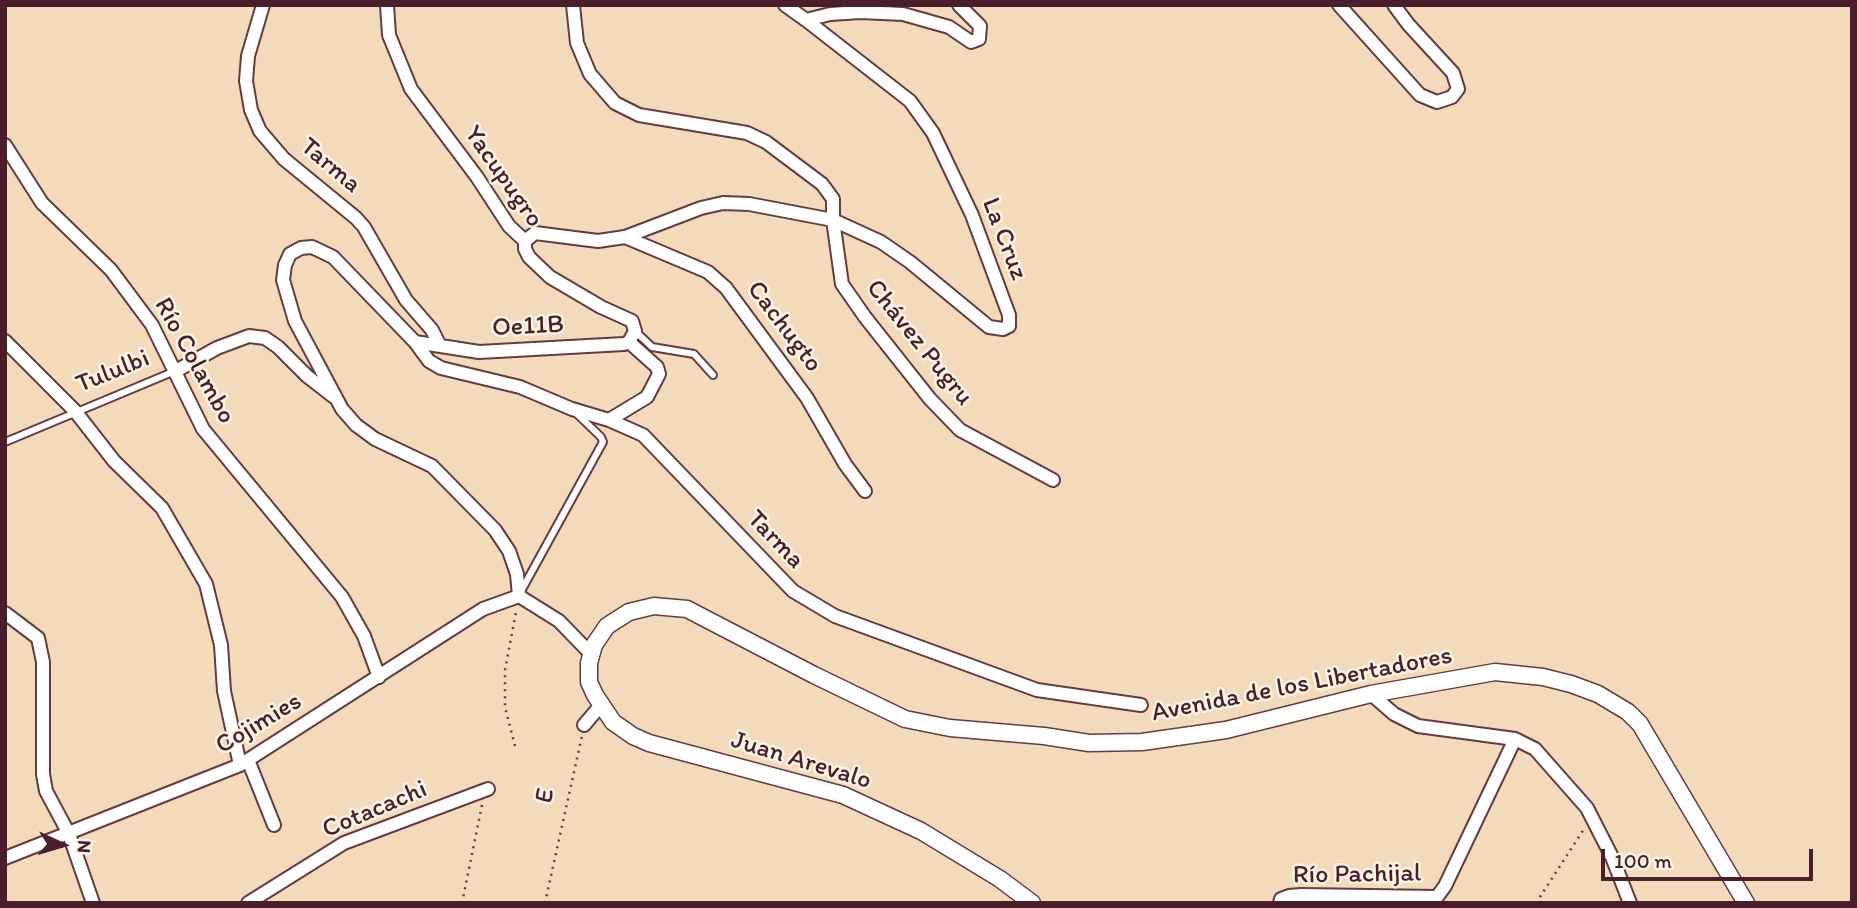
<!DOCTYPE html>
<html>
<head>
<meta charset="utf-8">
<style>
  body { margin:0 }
  #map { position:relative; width:1857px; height:908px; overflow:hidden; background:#f2dabb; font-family:Itim,sans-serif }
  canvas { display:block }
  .frame { position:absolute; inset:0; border:7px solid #4a1f2b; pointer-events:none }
  .north { position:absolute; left:28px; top:810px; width:70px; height:70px; -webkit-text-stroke:5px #fcf5e5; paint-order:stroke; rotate:94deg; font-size:19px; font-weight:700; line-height:28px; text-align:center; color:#4a1f2b }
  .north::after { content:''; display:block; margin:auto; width:24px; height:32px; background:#4a1f2b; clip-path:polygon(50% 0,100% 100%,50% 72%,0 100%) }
  .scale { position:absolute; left:1601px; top:849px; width:212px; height:32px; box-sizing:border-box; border:4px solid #4a1f2b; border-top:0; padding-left:9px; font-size:21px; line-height:24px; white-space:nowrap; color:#4a1f2b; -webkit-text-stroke:5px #fcf5e5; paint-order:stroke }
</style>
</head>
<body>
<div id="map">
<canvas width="1857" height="908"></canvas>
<div class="frame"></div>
<div class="north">N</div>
<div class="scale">100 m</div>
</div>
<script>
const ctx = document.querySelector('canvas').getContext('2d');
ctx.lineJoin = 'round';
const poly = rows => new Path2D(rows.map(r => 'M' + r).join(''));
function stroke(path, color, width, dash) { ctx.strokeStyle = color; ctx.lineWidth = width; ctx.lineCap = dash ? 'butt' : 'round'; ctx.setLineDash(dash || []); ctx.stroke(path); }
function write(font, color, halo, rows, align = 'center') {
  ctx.font = font + ' Itim,sans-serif'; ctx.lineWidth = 5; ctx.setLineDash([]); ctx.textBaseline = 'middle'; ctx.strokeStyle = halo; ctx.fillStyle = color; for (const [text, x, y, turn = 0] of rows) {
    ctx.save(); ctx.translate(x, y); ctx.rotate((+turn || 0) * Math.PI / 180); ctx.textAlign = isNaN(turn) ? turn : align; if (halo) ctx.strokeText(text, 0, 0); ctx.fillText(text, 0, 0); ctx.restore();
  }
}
const path = poly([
  [515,746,505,707,505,670,516,612],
  [462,903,482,805],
  [545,903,582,736],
  [1536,903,1584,829]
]);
const service = poly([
  [635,331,652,347,694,354,713,375],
  [5,442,175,371],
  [520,593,603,442,601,437,576,413]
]);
const minor = poly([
  [263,5,248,56,246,81,251,110,260,131,284,159,356,218,364,227,406,300,432,330,440,346],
  [387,5,389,35,411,89,477,177,509,226,525,241,525,249,529,257,550,277,601,307,632,321,635,331,629,342,624,344,479,352,415,342],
  [573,5,577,43,590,74,615,103,639,115,747,133,766,142,822,184,833,199,833,220,842,284,865,317,930,399,960,430,1053,480],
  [785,5,806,20,830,14,861,12,903,14,949,27,971,42,979,39,980,26,959,5],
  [1339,5,1420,95,1437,102,1452,97,1458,89,1453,73,1408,24,1394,5],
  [5,145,42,203,111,270,152,325,203,429,342,597,364,636,379,677],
  [625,237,708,272,726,288,807,398,845,464,865,491],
  [525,241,535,233,598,241,625,237,701,208,723,203,749,204,833,220,881,242,910,262,989,327,1003,329,1009,326,1009,315,972,215,933,133,910,101,806,20],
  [5,341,75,411,114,461,162,508,206,584,221,645,224,691,240,765],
  [176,371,217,348,249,336,265,338,278,347,307,376,334,397],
  [609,420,647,397,659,374,657,367,629,342],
  [519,596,517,574,509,551,495,530,432,466,375,439,356,425,342,409,295,321,283,280,285,265,290,254,301,248,312,247,333,257,415,342,429,361,441,368,520,387,572,409,609,420,643,435,793,591,835,616,1037,690,1141,705],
  [5,613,38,638,43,662,43,774,46,791,69,834,93,903],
  [1371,694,1394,714,1418,726,1515,739,1535,749,1587,808,1612,857,1630,903],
  [584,725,601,705],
  [248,760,274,825],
  [5,858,240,765,483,609,519,596,559,621,590,653],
  [248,903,344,843,488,789],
  [1280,903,1281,899,1289,896,1301,895,1437,897,1445,886,1515,739]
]);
const tertiary = poly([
  [1032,903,1000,879,921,831,843,795,649,743,633,736,613,722,595,695,589,682,589,663,594,645,607,626,629,612,654,606,687,609,814,675,905,719,950,728,1044,736,1089,743,1142,742,1226,730,1371,694,1495,672,1543,677,1571,684,1598,694,1628,712,1640,724,1746,903]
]);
const streetNames = [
  ["Tarma",330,166,40],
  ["Yacupugro",503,177,55],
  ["La Cruz",1004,239,69],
  ["Oe11B",528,327,-3],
  ["Cachugto",784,327,53],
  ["Chávez Pugru",919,343,51],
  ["Río Colambo",194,361,61],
  ["Tululbi",113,372,-22],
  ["Tarma",775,540,46],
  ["Avenida de los Libertadores",1302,685,-11],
  ["Cojimies",259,724,-31],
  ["Juan Arevalo",801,761,17],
  ["E",546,796,-78],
  ["Cotacachi",375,810,-23],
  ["Río Pachijal",1357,875,-1]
];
stroke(service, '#633b41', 10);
stroke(minor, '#633b41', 16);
stroke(tertiary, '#633b41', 19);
stroke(path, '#633b41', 2.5, [2, 5]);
stroke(service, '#fff', 6);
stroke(minor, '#fff', 12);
stroke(tertiary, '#fff', 16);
write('26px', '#4a1f2b', '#fcf5e5', streetNames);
</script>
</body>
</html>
